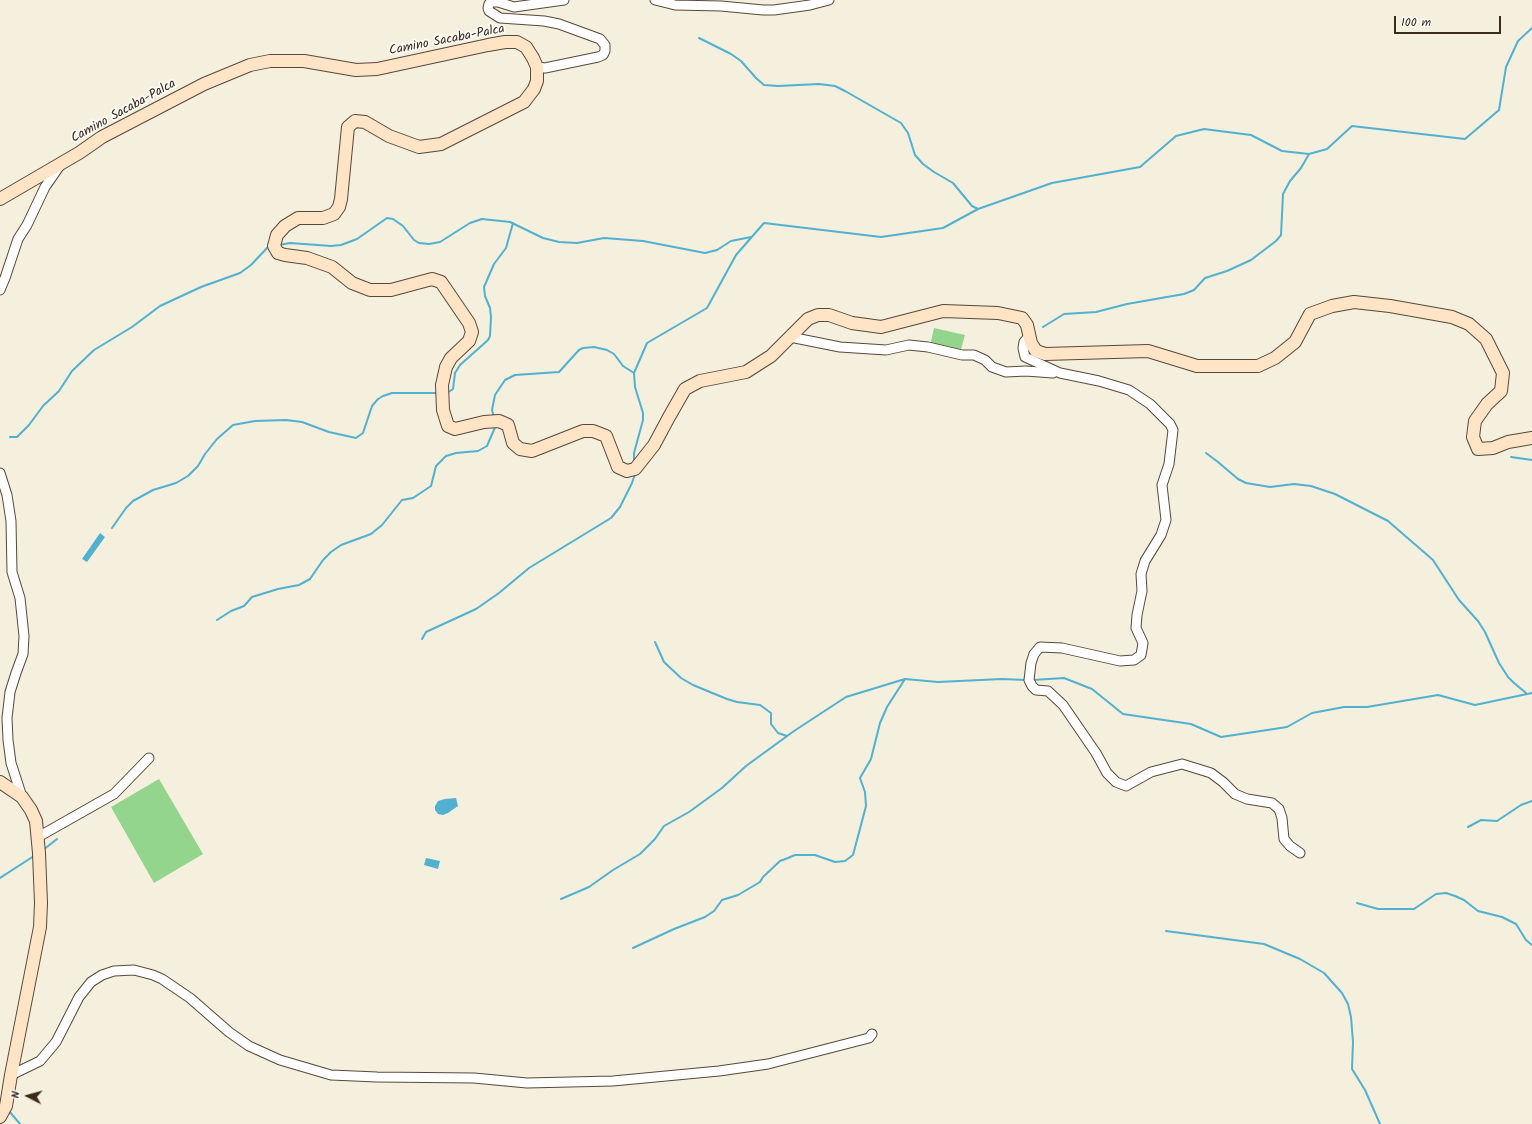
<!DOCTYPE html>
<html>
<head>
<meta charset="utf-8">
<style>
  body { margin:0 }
  #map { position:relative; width:1532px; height:1124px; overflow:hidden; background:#f4f0dd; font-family:Kalam,sans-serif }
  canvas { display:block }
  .north { position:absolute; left:8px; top:1076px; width:40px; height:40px; -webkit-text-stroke:3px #fdfcf7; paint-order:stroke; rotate:276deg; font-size:11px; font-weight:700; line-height:16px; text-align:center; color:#3b2a1e }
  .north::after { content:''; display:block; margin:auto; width:14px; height:18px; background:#3b2a1e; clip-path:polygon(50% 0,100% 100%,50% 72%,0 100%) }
  .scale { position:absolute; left:1394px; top:16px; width:107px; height:18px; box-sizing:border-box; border:2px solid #3b2a1e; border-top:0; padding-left:5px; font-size:12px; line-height:14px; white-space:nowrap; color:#3b2a1e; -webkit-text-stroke:3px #fdfcf7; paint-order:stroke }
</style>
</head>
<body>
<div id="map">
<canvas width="1532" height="1124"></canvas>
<div class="north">N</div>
<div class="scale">100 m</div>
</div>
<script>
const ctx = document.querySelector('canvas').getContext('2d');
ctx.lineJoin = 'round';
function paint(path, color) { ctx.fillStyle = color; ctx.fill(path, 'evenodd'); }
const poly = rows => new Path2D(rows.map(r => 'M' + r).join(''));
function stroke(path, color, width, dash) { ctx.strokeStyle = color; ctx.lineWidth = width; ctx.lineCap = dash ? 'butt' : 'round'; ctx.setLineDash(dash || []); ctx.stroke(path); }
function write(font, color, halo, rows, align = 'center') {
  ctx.font = font + ' Kalam,sans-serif'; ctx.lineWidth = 3.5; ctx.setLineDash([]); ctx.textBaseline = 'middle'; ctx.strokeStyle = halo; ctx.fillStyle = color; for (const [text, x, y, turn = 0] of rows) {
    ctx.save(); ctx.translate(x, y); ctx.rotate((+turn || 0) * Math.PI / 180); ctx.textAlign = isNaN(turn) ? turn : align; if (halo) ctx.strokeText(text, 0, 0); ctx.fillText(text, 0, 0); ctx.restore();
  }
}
const green = poly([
  [934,328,965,335,960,353,930,346],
  [159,779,203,854,154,883,111,807]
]);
const water = poly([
  [100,533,105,537,87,562,82,559],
  [456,798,458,806,448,813,443,815,438,814,435,810,435,806,438,801,445,799],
  [426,858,440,861,438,869,424,865]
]);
const stream = poly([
  [699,38,731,54,741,61,756,78,764,85,778,86,819,84,835,86,845,91,901,123,908,133,915,155,923,164,934,172,953,183,972,206,978,209],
  [279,245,290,243,331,246,341,245,357,239,387,218,393,219,403,226,414,240,419,243,429,244,440,242,470,223,482,219,510,222,543,238,559,242,577,243,604,238,643,241,705,253,717,250,731,241,751,237],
  [1043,327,1064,314,1096,312,1127,304,1184,294,1194,290,1205,278,1227,271,1251,260,1276,241,1281,235,1283,194,1290,181,1301,168,1309,154],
  [447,393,453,389,455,373,460,365,488,340,490,336,491,317,490,308,485,296,484,287,494,264,506,248,513,223],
  [494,417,492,410,495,395,505,380,515,375,559,372,579,350,583,348,594,347,607,350,614,354,623,366,634,373],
  [10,437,17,437,29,425,43,406,59,391,72,371,94,350,132,327,160,306,201,287,240,273,251,265,267,248,270,247],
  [1206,453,1218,462,1238,479,1246,483,1270,487,1294,484,1311,486,1335,494,1388,521,1433,560,1459,600,1478,621,1485,632,1499,663,1508,677,1514,683,1526,693],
  [1511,457,1532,460],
  [634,462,634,453,643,420,643,413,635,387,634,373,647,343,707,308,736,255,764,223,881,237,943,228,978,209,1052,183,1140,167,1176,136,1204,129,1251,135,1282,151,1309,154,1327,149,1352,126,1465,139,1499,110,1506,67,1518,41,1532,28],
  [112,528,126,508,133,501,153,490,176,483,188,476,198,466,205,454,217,439,233,425,255,421,286,420,302,422,329,432,356,438,363,433,372,406,378,399,383,396,392,393,439,393],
  [217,620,231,611,244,606,252,597,278,589,299,585,310,579,323,560,331,552,341,545,371,534,382,525,402,500,413,498,431,486,436,466,446,456,456,453,478,451,487,446,496,425],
  [422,639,426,632,476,609,499,593,529,568,611,518,620,507,632,483,635,474],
  [655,642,664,662,681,678,693,685,727,699,737,702,760,705,771,713,771,724,778,733,787,736],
  [1033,680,1064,678,1092,689,1123,714,1191,724,1221,737,1287,727,1312,713,1344,707,1367,707,1438,695,1475,705,1532,693],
  [1468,827,1481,820,1497,821,1521,805,1532,801],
  [43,850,57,839],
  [0,878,34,856],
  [561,899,589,887,613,870,640,854,655,839,664,826,689,812,722,788,746,766,794,731,846,697,905,679,938,682,1002,679,1026,680],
  [1357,903,1378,909,1414,909,1436,894,1446,893,1455,896,1464,900,1478,911,1502,917,1516,924,1526,940,1532,945],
  [1166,931,1264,944,1300,959,1324,973,1342,993,1348,1004,1351,1017,1353,1042,1352,1069,1365,1090,1380,1124],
  [633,948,674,929,705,917,714,911,722,900,738,895,760,882,763,877,780,861,788,858,795,855,815,855,835,862,845,861,853,855,866,806,865,792,860,778,871,759,880,723,887,707,905,679],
  [9,1111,20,1124]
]);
const street = poly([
  [655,0,675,5,721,6,763,10,774,10,810,5,829,0],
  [537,67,545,68,598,57,603,55,605,51,605,45,600,39,559,24,544,21,500,18,489,11,488,8,489,4,491,2,498,2,514,7,564,0],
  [0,290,5,278,18,239,27,225,45,187,61,164],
  [1030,335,1024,342,1023,348,1025,357,1060,373,1099,381,1129,390,1150,404,1170,424,1173,430,1169,464,1162,485,1166,520,1161,535,1145,561,1141,574,1142,591,1137,615,1136,628,1143,643,1141,655,1134,660,1120,661,1062,648,1040,647,1034,654,1031,663,1029,680,1032,686,1036,690,1048,691,1063,705,1096,753,1107,773,1116,782,1126,786,1151,772,1182,764,1211,773,1223,782,1235,794,1247,799,1272,803,1279,809,1282,818,1284,839,1290,846,1300,853],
  [790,337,840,347,886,350,909,345,928,347,962,355,974,355,985,360,992,367,1006,372,1026,371,1053,373],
  [0,473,7,495,11,521,12,572,20,598,24,636,23,654,16,673,10,692,7,718,8,740,11,763,22,797],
  [38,837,114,794,149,758],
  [11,1075,40,1061,56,1042,79,997,91,982,102,975,114,971,134,970,153,975,162,979,190,998,229,1032,249,1046,280,1060,331,1075,377,1077,474,1078,527,1083,613,1081,719,1071,768,1064,869,1038,872,1034]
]);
const secondary = poly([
  [0,199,79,153,102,137,204,84,250,65,270,61,304,61,356,70,377,69,488,45,505,42,517,42,526,47,533,58,537,67,537,81,534,89,524,102,441,144,419,147,389,136,365,122,355,121,348,127,341,199,339,207,334,214,323,218,298,218,285,226,277,235,274,246,278,253,285,255,307,258,332,267,352,283,370,290,391,290,432,279,441,282,469,323,472,332,469,341,451,358,446,367,442,385,443,410,448,426,455,429,484,422,499,421,508,425,513,443,520,449,532,451,583,431,593,431,606,436,618,467,627,471,635,469,654,445,669,417,685,389,700,381,746,372,771,356,808,319,818,315,829,315,852,323,881,327,943,311,998,313,1022,318,1027,325,1031,343,1036,351,1045,354,1148,351,1197,366,1258,366,1275,358,1295,342,1310,314,1332,306,1354,302,1390,306,1452,317,1469,324,1486,339,1503,373,1501,391,1487,404,1475,421,1473,437,1478,449,1493,448,1508,442,1532,438],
  [0,782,22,797,31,810,36,821,39,853,41,903,40,927,11,1075,6,1106,0,1117]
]);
const streetNames = [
  ["Camino Sacaba-Palca",447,41,-11],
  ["Camino Sacaba-Palca",124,112,-29]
];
paint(green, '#93d58d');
paint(water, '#52b0d0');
stroke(stream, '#52b0d0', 2);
stroke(street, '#57483b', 11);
stroke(secondary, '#57483b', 14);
stroke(street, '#fff', 9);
stroke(secondary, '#ffe4c6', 12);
write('13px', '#3b2a1e', '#fdfcf7', streetNames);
</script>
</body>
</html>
